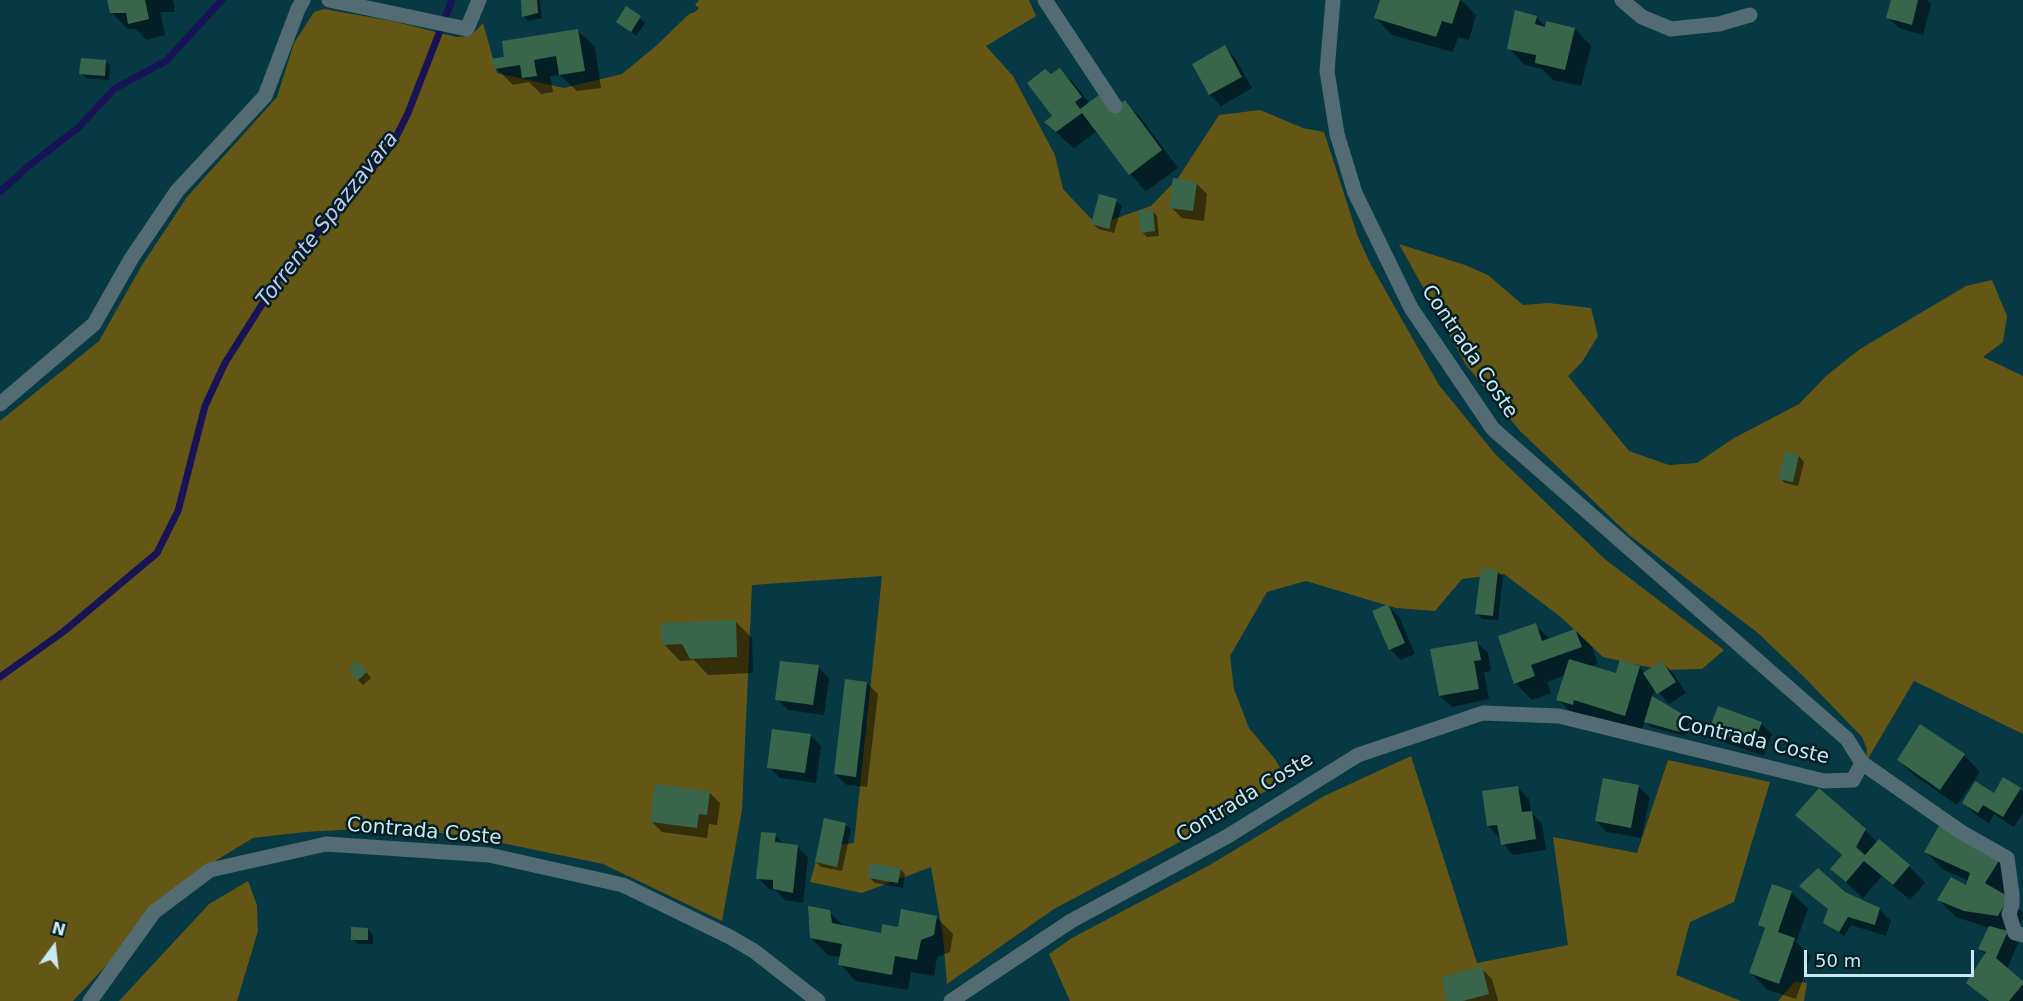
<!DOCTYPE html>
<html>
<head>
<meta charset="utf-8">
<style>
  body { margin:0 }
  #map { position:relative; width:2023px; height:1001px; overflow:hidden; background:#063944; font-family:"DejaVu Sans",sans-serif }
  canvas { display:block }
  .north { position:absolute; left:24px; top:917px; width:60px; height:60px; -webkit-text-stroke:4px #051e24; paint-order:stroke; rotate:15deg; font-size:16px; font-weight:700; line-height:24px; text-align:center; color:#cbe9f1 }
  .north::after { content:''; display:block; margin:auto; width:21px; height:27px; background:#cbe9f1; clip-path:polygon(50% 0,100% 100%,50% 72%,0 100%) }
  .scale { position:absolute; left:1804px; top:950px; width:170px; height:27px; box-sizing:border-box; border:3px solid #cbe9f1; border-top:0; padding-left:8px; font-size:18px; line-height:21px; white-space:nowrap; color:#cbe9f1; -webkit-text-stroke:4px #051e24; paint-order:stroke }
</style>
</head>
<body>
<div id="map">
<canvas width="2023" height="1001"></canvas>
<div class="north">N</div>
<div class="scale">50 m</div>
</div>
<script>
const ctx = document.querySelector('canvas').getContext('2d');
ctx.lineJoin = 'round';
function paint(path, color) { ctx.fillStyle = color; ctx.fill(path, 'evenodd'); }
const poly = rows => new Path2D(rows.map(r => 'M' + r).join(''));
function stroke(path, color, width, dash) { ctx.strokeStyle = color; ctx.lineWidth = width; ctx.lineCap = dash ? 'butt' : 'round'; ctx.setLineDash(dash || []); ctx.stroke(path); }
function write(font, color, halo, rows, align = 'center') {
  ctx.font = font + ' "DejaVu Sans",sans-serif'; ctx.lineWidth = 5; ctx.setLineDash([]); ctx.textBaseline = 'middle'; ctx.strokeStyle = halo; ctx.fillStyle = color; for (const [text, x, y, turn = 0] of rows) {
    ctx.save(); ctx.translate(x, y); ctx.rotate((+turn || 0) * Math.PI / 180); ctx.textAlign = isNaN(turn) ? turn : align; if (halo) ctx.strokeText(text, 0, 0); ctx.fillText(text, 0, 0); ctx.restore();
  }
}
const green = poly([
  [699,0,1029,0,1036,16,986,46,1013,76,1055,155,1063,189,1097,225,1151,206,1178,178,1219,115,1260,110,1303,128,1324,132,1358,237,1371,265,1439,385,1496,455,1606,560,1724,650,1702,669,1662,670,1603,657,1562,618,1504,574,1462,579,1435,611,1396,608,1306,581,1267,592,1230,656,1234,689,1249,728,1275,759,1286,779,1191,836,1054,909,947,984,943,936,931,867,862,893,810,882,820,847,854,843,882,576,752,585,742,810,722,921,603,864,473,837,392,827,305,832,253,838,189,877,73,1001,0,1001,0,421,99,341,142,265,187,197,277,97,294,43,314,12,324,9,392,21,456,37,471,36,483,23,497,73,564,88,622,74,657,45,689,14,695,12,699,8,695,5],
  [1399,244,1465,265,1488,275,1523,305,1548,303,1591,308,1598,336,1582,362,1568,376,1629,451,1669,465,1697,463,1734,438,1799,404,1826,376,1860,349,1966,286,1992,280,2007,316,2003,342,1983,357,2023,376,2023,734,1914,681,1866,762,1867,749,1862,737,1806,679,1758,633,1629,535,1520,431,1466,365],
  [1411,756,1477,963,1568,945,1553,837,1637,853,1668,760,1770,782,1734,902,1690,922,1676,975,1741,1001,1070,1001,1049,954,1072,938,1208,866,1324,796],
  [248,881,257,905,258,931,237,1001,119,1001,209,904],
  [1794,982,1807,983,1804,1001,1778,1001]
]);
const shadow = poly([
  [108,0,173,0,175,12,160,12,165,35,146,40,136,29,128,29,111,12],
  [522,0,540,0,542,18,528,21,523,16],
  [1381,0,1461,0,1476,15,1469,40,1458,37,1453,52,1392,35,1376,18],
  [1892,0,1927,0,1931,4,1923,35,1899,28,1888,17],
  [627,8,645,23,636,36,618,22],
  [1536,17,1546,27,1575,29,1591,46,1581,86,1553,80,1542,69,1525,65,1509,48],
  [578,31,595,47,601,88,577,91,560,75,550,76,553,92,541,94,529,82,513,85,496,68,506,58],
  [1224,47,1235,58,1252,88,1221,106,1210,95,1194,64],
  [105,61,110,66,109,80,86,78,81,73],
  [1060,70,1076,86,1090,104,1113,111,1125,102,1141,118,1178,168,1146,191,1130,174,1097,131,1074,148,1063,139,1047,123,1055,117,1051,76],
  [1196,183,1207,194,1204,221,1182,218,1171,207],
  [1116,201,1122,206,1114,233,1098,229,1093,224],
  [1152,211,1157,216,1159,236,1147,237,1142,232],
  [1799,456,1804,462,1798,486,1785,483,1780,478],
  [1497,571,1503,576,1498,620,1482,619,1477,613],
  [1388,606,1399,617,1415,654,1401,660,1390,649],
  [735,621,752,638,753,673,708,675,694,660,680,661,664,644],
  [1535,625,1550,639,1575,630,1592,647,1598,664,1589,666,1617,675,1621,661,1640,667,1645,673,1662,662,1673,673,1686,693,1669,704,1655,688,1652,698,1683,716,1689,721,1685,736,1651,727,1645,721,1641,731,1591,716,1589,721,1574,716,1558,699,1565,675,1547,682,1551,693,1532,700,1515,683],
  [1476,642,1488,653,1491,671,1484,672,1489,699,1452,707,1440,696],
  [818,667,829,678,824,715,788,710,777,699],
  [363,668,371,678,363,685,358,680],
  [867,683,878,694,867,787,847,785,835,774],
  [1761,723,1772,734,1764,756,1721,741,1710,730],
  [810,735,821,746,816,783,780,778,769,767],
  [1964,755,1980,772,1957,805,1915,776,1899,760],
  [1638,786,1650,798,1641,838,1607,832,1596,821],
  [1518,788,1529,799,1531,812,1542,824,1546,850,1513,855,1489,826],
  [2020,789,2023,792,2023,813,2014,827,1994,814,1989,823,1975,814,1964,803],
  [709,792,720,803,717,825,709,824,707,838,662,832,651,821],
  [1797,815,1865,830,1878,843,1909,866,1925,883,1910,900,1882,876,1863,898,1832,869,1843,856],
  [845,824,851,829,842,871,821,867,816,862],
  [775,835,785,845,797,846,808,857,803,903,785,900,775,890,769,889,758,878],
  [1926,852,1999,860,2015,876,2008,898,2023,913,2023,918,2015,932,2006,931,2018,943,2007,969,2023,983,2023,1001,1988,1001,1968,982,1986,955,1980,949,1990,928,1956,917,1939,900,1967,888,1969,881,1942,869],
  [900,869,905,874,903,888,875,883,870,878],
  [1801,886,1844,894,1879,909,1891,921,1886,936,1851,925,1844,936,1825,922,1829,910],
  [1791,892,1808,909,1796,942,1811,956,1796,999,1768,990,1751,973,1766,930,1760,925],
  [829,912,845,927,882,934,936,917,953,934,950,952,937,957,934,976,911,972,908,990,856,981,840,964,841,957,828,955,811,938],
  [368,929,373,935,373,944,358,944,353,939],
  [1481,968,1492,979,1498,1001,1449,1001]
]);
const stream = poly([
  [0,192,31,164,78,128,114,89,166,61,222,0],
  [0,677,63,632,157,553,178,511,205,406,225,363,278,279,392,145,408,113,452,0]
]);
const building = poly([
  [107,0,145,0,149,19,128,24,126,13,110,13],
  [521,0,537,0,538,13,522,17],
  [1380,0,1460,0,1452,24,1442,21,1436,37,1374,18],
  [1891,0,1918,0,1912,25,1886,18],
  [626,6,641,16,631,32,616,22],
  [1515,10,1537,16,1535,24,1545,27,1546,21,1575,28,1565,70,1535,63,1536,55,1507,49],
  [578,29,585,71,559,75,556,56,534,60,537,76,522,78,520,65,495,69,490,59,504,57,502,41],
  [1225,45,1242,77,1209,95,1192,64],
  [81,58,106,60,105,76,79,74],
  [1060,68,1082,97,1075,102,1080,109,1099,95,1111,111,1125,100,1162,150,1129,175,1082,113,1056,132,1044,122,1052,116,1027,83,1045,69,1051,74],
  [1173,178,1197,182,1193,211,1169,208],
  [1099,194,1117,199,1109,229,1091,224],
  [1153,210,1155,231,1141,233,1138,211],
  [1785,452,1799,455,1793,482,1778,479],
  [1481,568,1498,570,1493,616,1475,614],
  [1388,604,1405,643,1389,650,1372,611],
  [736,620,737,657,690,659,682,644,662,645,661,623],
  [1536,623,1542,641,1575,629,1582,647,1531,665,1535,676,1514,684,1498,636],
  [1477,641,1481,660,1474,661,1479,689,1439,696,1430,649],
  [1569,659,1616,673,1620,659,1640,666,1625,716,1574,700,1573,705,1556,700],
  [358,661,367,672,357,681,348,670],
  [780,661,819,665,813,705,775,700],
  [1662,661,1676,682,1657,694,1643,673],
  [845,679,867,682,856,777,834,774],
  [1652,696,1684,715,1680,732,1644,722],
  [1718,706,1762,722,1753,746,1709,730],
  [1920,724,1965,754,1940,790,1897,760],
  [772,729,811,734,805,773,767,768],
  [2003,777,2021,788,2003,817,1983,805,1978,813,1962,803,1975,781,1994,793],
  [1603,778,1639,785,1631,828,1595,821],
  [655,784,710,791,707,815,699,814,697,828,650,822],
  [1518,786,1522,812,1532,811,1536,839,1501,845,1497,825,1487,826,1482,791],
  [1819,788,1866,829,1856,847,1865,855,1879,839,1910,865,1893,885,1864,861,1846,882,1830,869,1842,855,1795,815],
  [824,818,846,823,837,867,815,862],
  [1940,824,2000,859,1985,883,2009,897,1998,916,1964,911,1937,900,1951,877,1966,885,1970,873,1924,852],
  [761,832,776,833,775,842,798,845,793,893,773,889,773,880,756,879],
  [870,863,901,868,898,883,868,878],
  [1818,868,1845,892,1880,908,1875,925,1848,917,1839,932,1823,923,1828,909,1799,886],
  [1772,884,1792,891,1778,932,1795,938,1779,984,1749,973,1765,928,1758,925],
  [808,906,830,910,832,923,881,933,882,924,898,927,901,909,937,916,934,935,921,940,917,960,895,956,892,975,838,965,842,944,810,938],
  [1989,926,2008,931,1996,958,2023,981,2023,984,2009,1001,1989,1001,1966,983,1986,952,1978,949],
  [351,927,368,928,368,940,351,940],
  [1482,966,1489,994,1463,1001,1447,1001,1441,978]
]);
const minor = poly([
  [329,0,467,29,479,0],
  [1045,0,1115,106],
  [1622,0,1642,17,1671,29,1719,24,1750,15],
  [0,404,94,324,131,259,177,191,265,96,298,9,303,0],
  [1862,763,1961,832,2007,858,2012,894,2012,905,2009,914,2015,933,2023,935],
  [90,1001,154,912,210,870,326,844,489,855,623,885,730,937,754,951,818,1001],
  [951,1001,1071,921,1228,836,1358,755,1483,713,1559,716,1824,781,1853,780,1862,763,1847,739,1493,429,1411,308,1355,193,1337,134,1327,71,1333,0]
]);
const streetNames = [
  ["Contrada Coste",1469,352,56],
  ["Contrada Coste",1753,741,13],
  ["Contrada Coste",1245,798,-31],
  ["Contrada Coste",424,832,5]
];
const waterNames = [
  ["Torrente Spazzavara",328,220,-52]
];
paint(green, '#645614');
paint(shadow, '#0007');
stroke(stream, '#171356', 7);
paint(building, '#39664b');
stroke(minor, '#536b72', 15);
write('20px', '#cbe9f1', '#051e24', streetNames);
write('italic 21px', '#c2caf4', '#051e24', waterNames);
</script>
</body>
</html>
